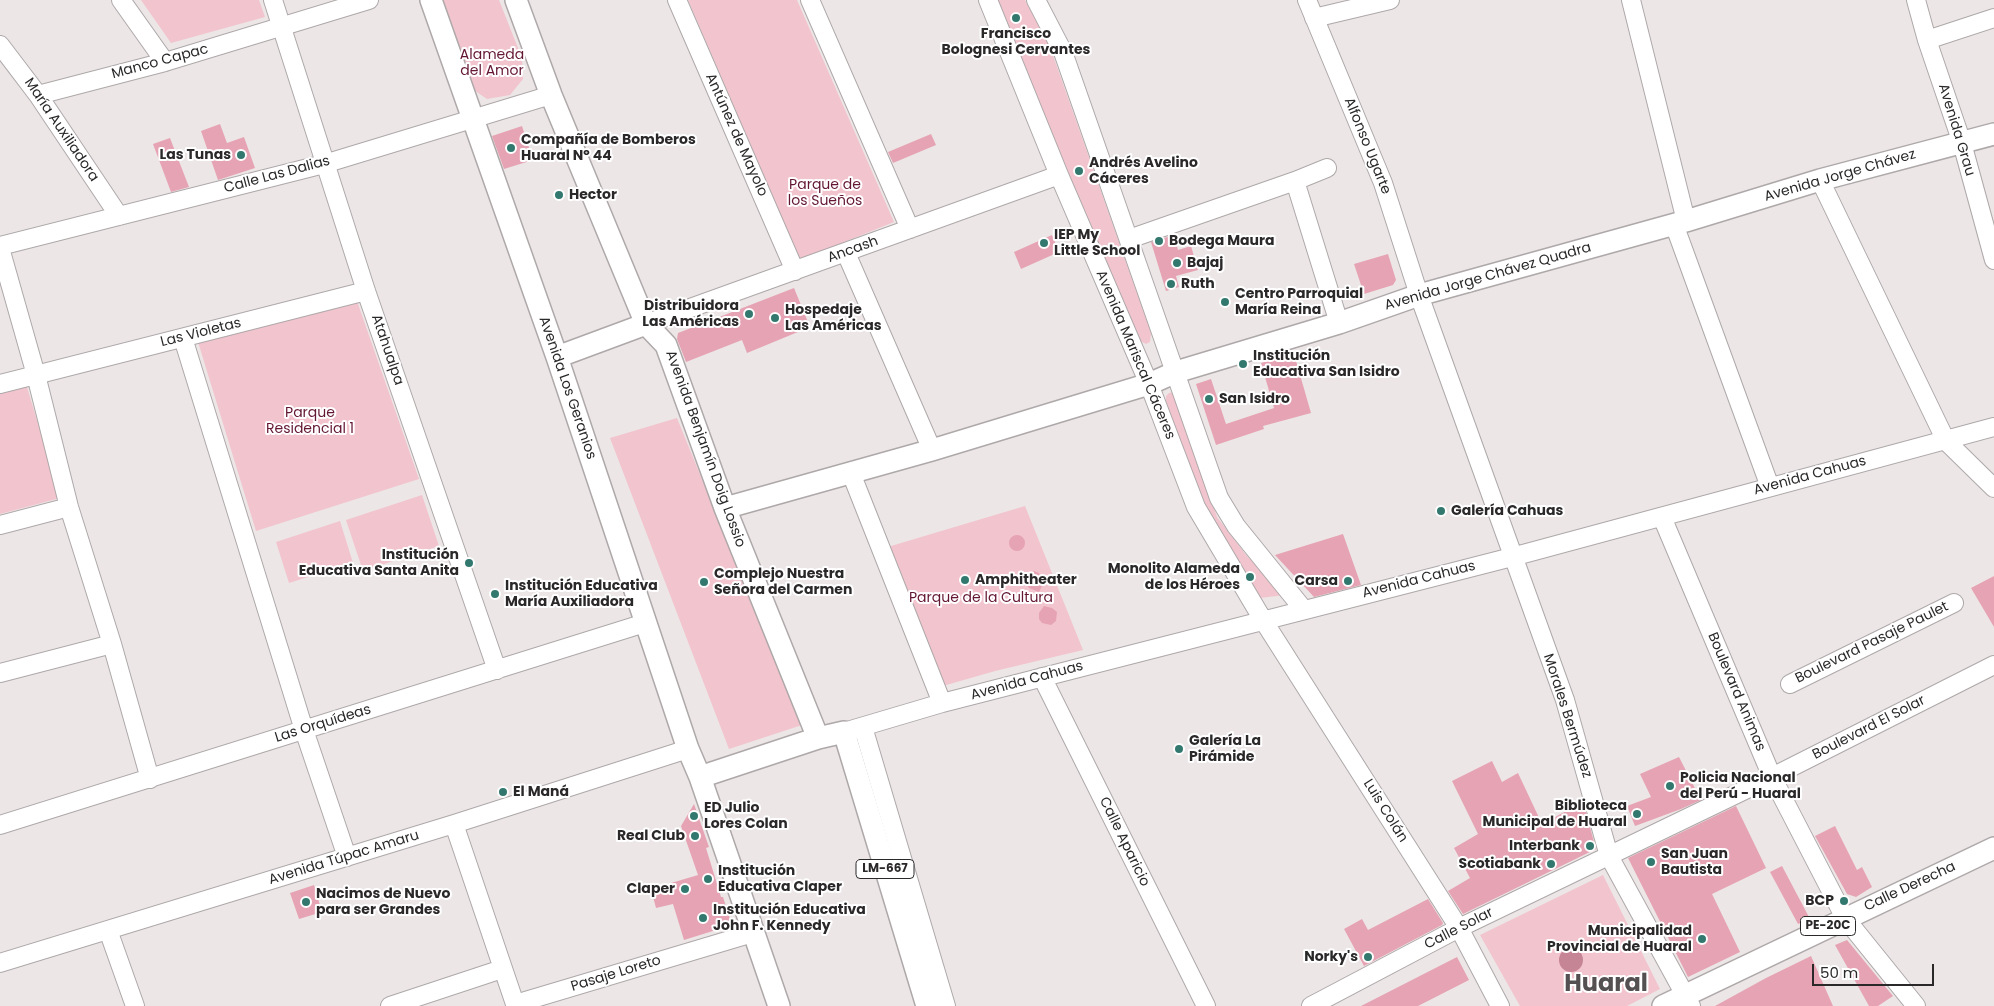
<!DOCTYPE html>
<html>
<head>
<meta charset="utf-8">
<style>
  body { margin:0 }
  #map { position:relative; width:1994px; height:1006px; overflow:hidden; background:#ece6e7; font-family:Poppins,sans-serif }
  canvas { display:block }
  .scale { position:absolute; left:1812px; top:964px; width:122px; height:22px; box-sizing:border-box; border:2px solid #2a2829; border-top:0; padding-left:6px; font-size:15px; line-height:18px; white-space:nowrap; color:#2a2829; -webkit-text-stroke:4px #fff; paint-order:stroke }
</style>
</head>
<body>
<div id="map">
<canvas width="1994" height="1006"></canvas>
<div class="scale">50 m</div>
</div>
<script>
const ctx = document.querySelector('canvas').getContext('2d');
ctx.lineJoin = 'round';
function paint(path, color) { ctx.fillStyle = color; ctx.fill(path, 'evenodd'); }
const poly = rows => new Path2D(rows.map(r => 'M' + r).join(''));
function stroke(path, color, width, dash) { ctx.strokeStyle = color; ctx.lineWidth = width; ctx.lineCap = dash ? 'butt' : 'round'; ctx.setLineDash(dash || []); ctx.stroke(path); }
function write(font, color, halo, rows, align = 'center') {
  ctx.font = font + ' Poppins,sans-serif'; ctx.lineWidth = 4; ctx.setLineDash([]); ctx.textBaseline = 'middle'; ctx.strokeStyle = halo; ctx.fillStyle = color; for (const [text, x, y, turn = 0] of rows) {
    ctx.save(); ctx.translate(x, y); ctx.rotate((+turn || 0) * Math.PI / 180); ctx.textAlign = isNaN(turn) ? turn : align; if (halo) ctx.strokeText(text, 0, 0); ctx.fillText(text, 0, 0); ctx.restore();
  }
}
const green = poly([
  [141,0,259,0,265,17,171,43],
  [438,0,499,0,522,58,523,79,510,95,487,99,471,88],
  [688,0,797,0,894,222,797,261,767,184],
  [994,0,1025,0,1050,47,1151,333,1150,342,1146,344,1138,340],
  [357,301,419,479,256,531,198,342],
  [27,387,60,498,0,514,0,393],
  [1174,392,1199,462,1217,517,1246,555,1285,595,1260,598,1207,515,1166,401,1166,396,1169,393],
  [677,418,802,725,729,749,610,438],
  [422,495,439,546,363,571,346,520],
  [1025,506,1083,650,995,671,936,688,881,549],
  [340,521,353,563,289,583,276,542],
  [1603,875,1660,989,1627,1006,1520,1006,1480,935]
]);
const water = poly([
  '1559 960a12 12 0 1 1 24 0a12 12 0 1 1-24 0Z'
]);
const building = poly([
  [220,124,227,143,244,137,255,168,218,180,201,131],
  [522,126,533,160,504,169,492,136],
  [931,134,936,145,893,163,888,152],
  [170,138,189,187,171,192,153,144],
  [1052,235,1059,252,1021,269,1014,252],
  [1174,235,1178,250,1191,246,1198,270,1176,276,1179,287,1166,291,1151,242],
  [1388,254,1396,280,1393,285,1364,294,1354,264],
  [794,288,810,327,747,353,742,340,686,362,677,339,678,333],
  [1294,354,1311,413,1263,426,1264,429,1216,445,1196,384,1211,379,1226,424,1274,408,1261,363],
  [1343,534,1361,585,1314,597,1275,555],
  '1009 543a8 8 0 1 1 16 0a8 8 0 1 1-16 0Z',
  [1034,571,1039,573,1043,584,1039,592,1029,588,1025,582,1030,572],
  [1994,576,1994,627,1971,588],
  [1044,606,1052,608,1057,612,1056,621,1051,625,1042,623,1039,619,1039,613],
  [1679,757,1701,800,1681,809,1635,826,1627,806,1651,797,1640,774],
  [1492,761,1502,782,1518,773,1542,824,1583,802,1596,849,1463,914,1448,891,1470,878,1454,848,1478,834,1452,781],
  [694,804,709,847,706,848,721,897,723,897,732,925,684,940,673,904,656,908,651,889,698,875,681,826],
  [1736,806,1766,868,1712,894,1740,952,1688,977,1628,858],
  [1835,826,1857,870,1862,867,1872,887,1856,897,1847,894,1815,836],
  [1782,866,1810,919,1798,924,1770,872],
  [314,885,322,912,299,919,290,893],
  [1428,899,1443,923,1442,925,1364,966,1344,929,1362,919,1368,930],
  [1847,940,1893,996,1878,1006,1869,1006,1835,945],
  [1811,956,1833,1006,1715,1006,1766,978],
  [1457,957,1469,980,1418,1006,1361,1006]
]);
const minor = poly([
  [121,0,165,62],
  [273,0,366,291,497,670],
  [677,0,795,271],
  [810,0,910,229],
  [988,0,1059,175,1149,384,1196,507,1263,620,1459,928,1500,1006],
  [1036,0,1063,52,1219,498,1236,526,1304,610],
  [1307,0,1383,183,1419,295,1565,700,1609,856,1691,1006],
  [1631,0,1686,221],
  [1916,0,1927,40,1962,143,1994,260],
  [1314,18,1390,0],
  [1927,40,1994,18],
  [0,45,38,95,119,216],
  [38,95,165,62,369,0],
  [1820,180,1946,441,1994,488],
  [1295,181,1339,323],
  [1674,224,1770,487],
  [1129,239,1295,181,1327,168],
  [0,246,324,164,551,95],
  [0,248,36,375,69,507,112,644,150,779],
  [846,253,932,450],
  [646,324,1059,175],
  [183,338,304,730,347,857],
  [0,384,366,291],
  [851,473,942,703],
  [1662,517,1772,777,1845,918,1916,1006],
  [0,525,69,507],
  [0,673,112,644],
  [1042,677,1206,1006],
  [1790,684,1954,603],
  [863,727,946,1006],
  [844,732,942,703,1512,557,1994,427],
  [454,824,515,1004,753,933],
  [0,825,645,623],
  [108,930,135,1006],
  [0,963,454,824,688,749],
  [390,1006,502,969],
  [1311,1006,1459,928,1772,777,1994,665]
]);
const major = poly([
  [431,0,557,357,688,749,700,777,779,1006],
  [516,0,551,95,646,324,666,345,725,508,818,738],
  [557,357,646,324],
  [725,508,932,450,1149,384,1176,372,1339,323,1419,295,1686,221,1820,180,1994,134],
  [700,777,818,738,844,732,927,1006],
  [1663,1006,1994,848]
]);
const markers = [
  [1016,18,5,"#32786e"],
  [511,148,5,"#32786e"],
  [241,155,5,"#32786e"],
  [1079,171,5,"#32786e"],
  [559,195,5,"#32786e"],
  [1159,241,5,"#32786e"],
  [1044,243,5,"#32786e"],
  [1177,263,5,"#32786e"],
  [1171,284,5,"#32786e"],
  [1225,302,5,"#32786e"],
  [749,314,5,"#32786e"],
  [775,318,5,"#32786e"],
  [1243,364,5,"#32786e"],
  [1209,399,5,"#32786e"],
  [1441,511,5,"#32786e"],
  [469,563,5,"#32786e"],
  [1250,577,5,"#32786e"],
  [965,580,5,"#32786e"],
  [1348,581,5,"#32786e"],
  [704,582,5,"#32786e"],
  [495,594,5,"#32786e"],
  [1179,749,5,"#32786e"],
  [1670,786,5,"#32786e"],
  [503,792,5,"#32786e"],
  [1637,814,5,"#32786e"],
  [694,816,5,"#32786e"],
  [695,836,5,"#32786e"],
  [1590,846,5,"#32786e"],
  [1651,862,5,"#32786e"],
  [1551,864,5,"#32786e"],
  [708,879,5,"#32786e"],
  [685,889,5,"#32786e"],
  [1844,901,5,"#32786e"],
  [306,902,5,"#32786e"],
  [703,918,5,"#32786e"],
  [1702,939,5,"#32786e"],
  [1368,957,5,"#32786e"]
];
const shields = [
  [885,869,58],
  [1828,926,55]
];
const shieldNames = [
  ["LM-667",885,869],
  ["PE-20C",1828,926]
];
const poiNames = [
  ["Francisco",1016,34,"center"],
  ["Bolognesi Cervantes",1016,50,"center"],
  ["Compañía de Bomberos",521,140],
  ["Huaral Nº 44",521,156],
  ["Las Tunas",231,155,"right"],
  ["Andrés Avelino",1089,163],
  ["Cáceres",1089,179],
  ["Hector",569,195],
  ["IEP My",1054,235],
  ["Little School",1054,251],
  ["Bodega Maura",1169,241],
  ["Bajaj",1187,263],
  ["Ruth",1181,284],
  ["Centro Parroquial",1235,294],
  ["María Reina",1235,310],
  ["Distribuidora",739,306,"right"],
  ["Las Américas",739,322,"right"],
  ["Hospedaje",785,310],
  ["Las Américas",785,326],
  ["Institución",1253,356],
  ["Educativa San Isidro",1253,372],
  ["San Isidro",1219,399],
  ["Galería Cahuas",1451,511],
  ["Institución",459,555,"right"],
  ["Educativa Santa Anita",459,571,"right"],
  ["Monolito Alameda",1240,569,"right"],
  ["de los Héroes",1240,585,"right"],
  ["Complejo Nuestra",714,574],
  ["Señora del Carmen",714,590],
  ["Amphitheater",975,580],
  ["Carsa",1338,581,"right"],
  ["Institución Educativa",505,586],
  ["María Auxiliadora",505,602],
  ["Galería La",1189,741],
  ["Pirámide",1189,757],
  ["Policia Nacional",1680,778],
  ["del Perú - Huaral",1680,794],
  ["El Maná",513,792],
  ["Biblioteca",1627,806,"right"],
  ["Municipal de Huaral",1627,822,"right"],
  ["ED Julio",704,808],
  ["Lores Colan",704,824],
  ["Real Club",685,836,"right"],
  ["Interbank",1580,846,"right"],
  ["San Juan",1661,854],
  ["Bautista",1661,870],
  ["Scotiabank",1541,864,"right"],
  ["Institución",718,871],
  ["Educativa Claper",718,887],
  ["Claper",675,889,"right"],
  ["Nacimos de Nuevo",316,894],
  ["para ser Grandes",316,910],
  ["BCP",1834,901,"right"],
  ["Institución Educativa",713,910],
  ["John F. Kennedy",713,926],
  ["Municipalidad",1692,931,"right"],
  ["Provincial de Huaral",1692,947,"right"],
  ["Norky's",1358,957,"right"]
];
const parkNames = [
  ["Alameda",492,55],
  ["del Amor",492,71],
  ["Parque de",825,185],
  ["los Sueños",825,201],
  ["Parque",310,413],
  ["Residencial 1",310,429],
  ["Parque de la Cultura",981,598]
];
const streetNames = [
  ["Manco Capac",160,62,-15],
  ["María Auxiliadora",61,130,56],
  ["Avenida Grau",1956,130,73],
  ["Antúnez de Mayolo",736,135,66],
  ["Alfonso Ugarte",1367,146,68],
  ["Calle Las Dalias",277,175,-15],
  ["Avenida Jorge Chávez",1840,176,-16],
  ["Ancash",853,250,-20],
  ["Avenida Jorge Chávez Quadra",1488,277,-16],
  ["Las Violetas",201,333,-14],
  ["Atahualpa",387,350,71],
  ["Avenida Mariscal Cáceres",1135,355,67],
  ["Avenida Los Geranios",567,388,71],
  ["Avenida Benjamín Doig Lossio",705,449,70],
  ["Avenida Cahuas",1810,476,-15],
  ["Avenida Cahuas",1419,580,-14],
  ["Boulevard Pasaje Paulet",1872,643,-26],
  ["Avenida Cahuas",1027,681,-15],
  ["Boulevard Animas",1736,692,67],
  ["Morales Bermúdez",1567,716,72],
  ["Las Orquídeas",323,724,-17],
  ["Boulevard El Solar",1869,728,-27],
  ["Luis Colán",1385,811,58],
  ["Calle Aparicio",1124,842,64],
  ["Avenida Túpac Amaru",344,858,-17],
  ["Calle Derecha",1910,887,-25],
  ["Calle Solar",1459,929,-27],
  ["Pasaje Loreto",616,974,-17]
];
const townNames = [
  ["Huaral",1606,985]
];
paint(green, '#f2c4ce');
paint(water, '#c68595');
paint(building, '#e6a3b3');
stroke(minor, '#aea8a9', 20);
stroke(major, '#aea8a9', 24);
stroke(minor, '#fff', 18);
stroke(major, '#fff', 21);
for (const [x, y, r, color] of markers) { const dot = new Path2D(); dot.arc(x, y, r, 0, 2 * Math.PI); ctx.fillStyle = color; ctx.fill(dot); stroke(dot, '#fff', 2); }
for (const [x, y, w] of shields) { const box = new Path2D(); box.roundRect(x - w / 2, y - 9.5, w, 19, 4); ctx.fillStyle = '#fff'; ctx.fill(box); stroke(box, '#2a2829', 1); }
write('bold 12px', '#2a2829', null, shieldNames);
write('bold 14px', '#2a2829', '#fff', poiNames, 'left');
write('14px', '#641733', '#fff', parkNames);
write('14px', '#2a2829', '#fff', streetNames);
write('bold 24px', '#544f50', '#fff', townNames);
</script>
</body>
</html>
